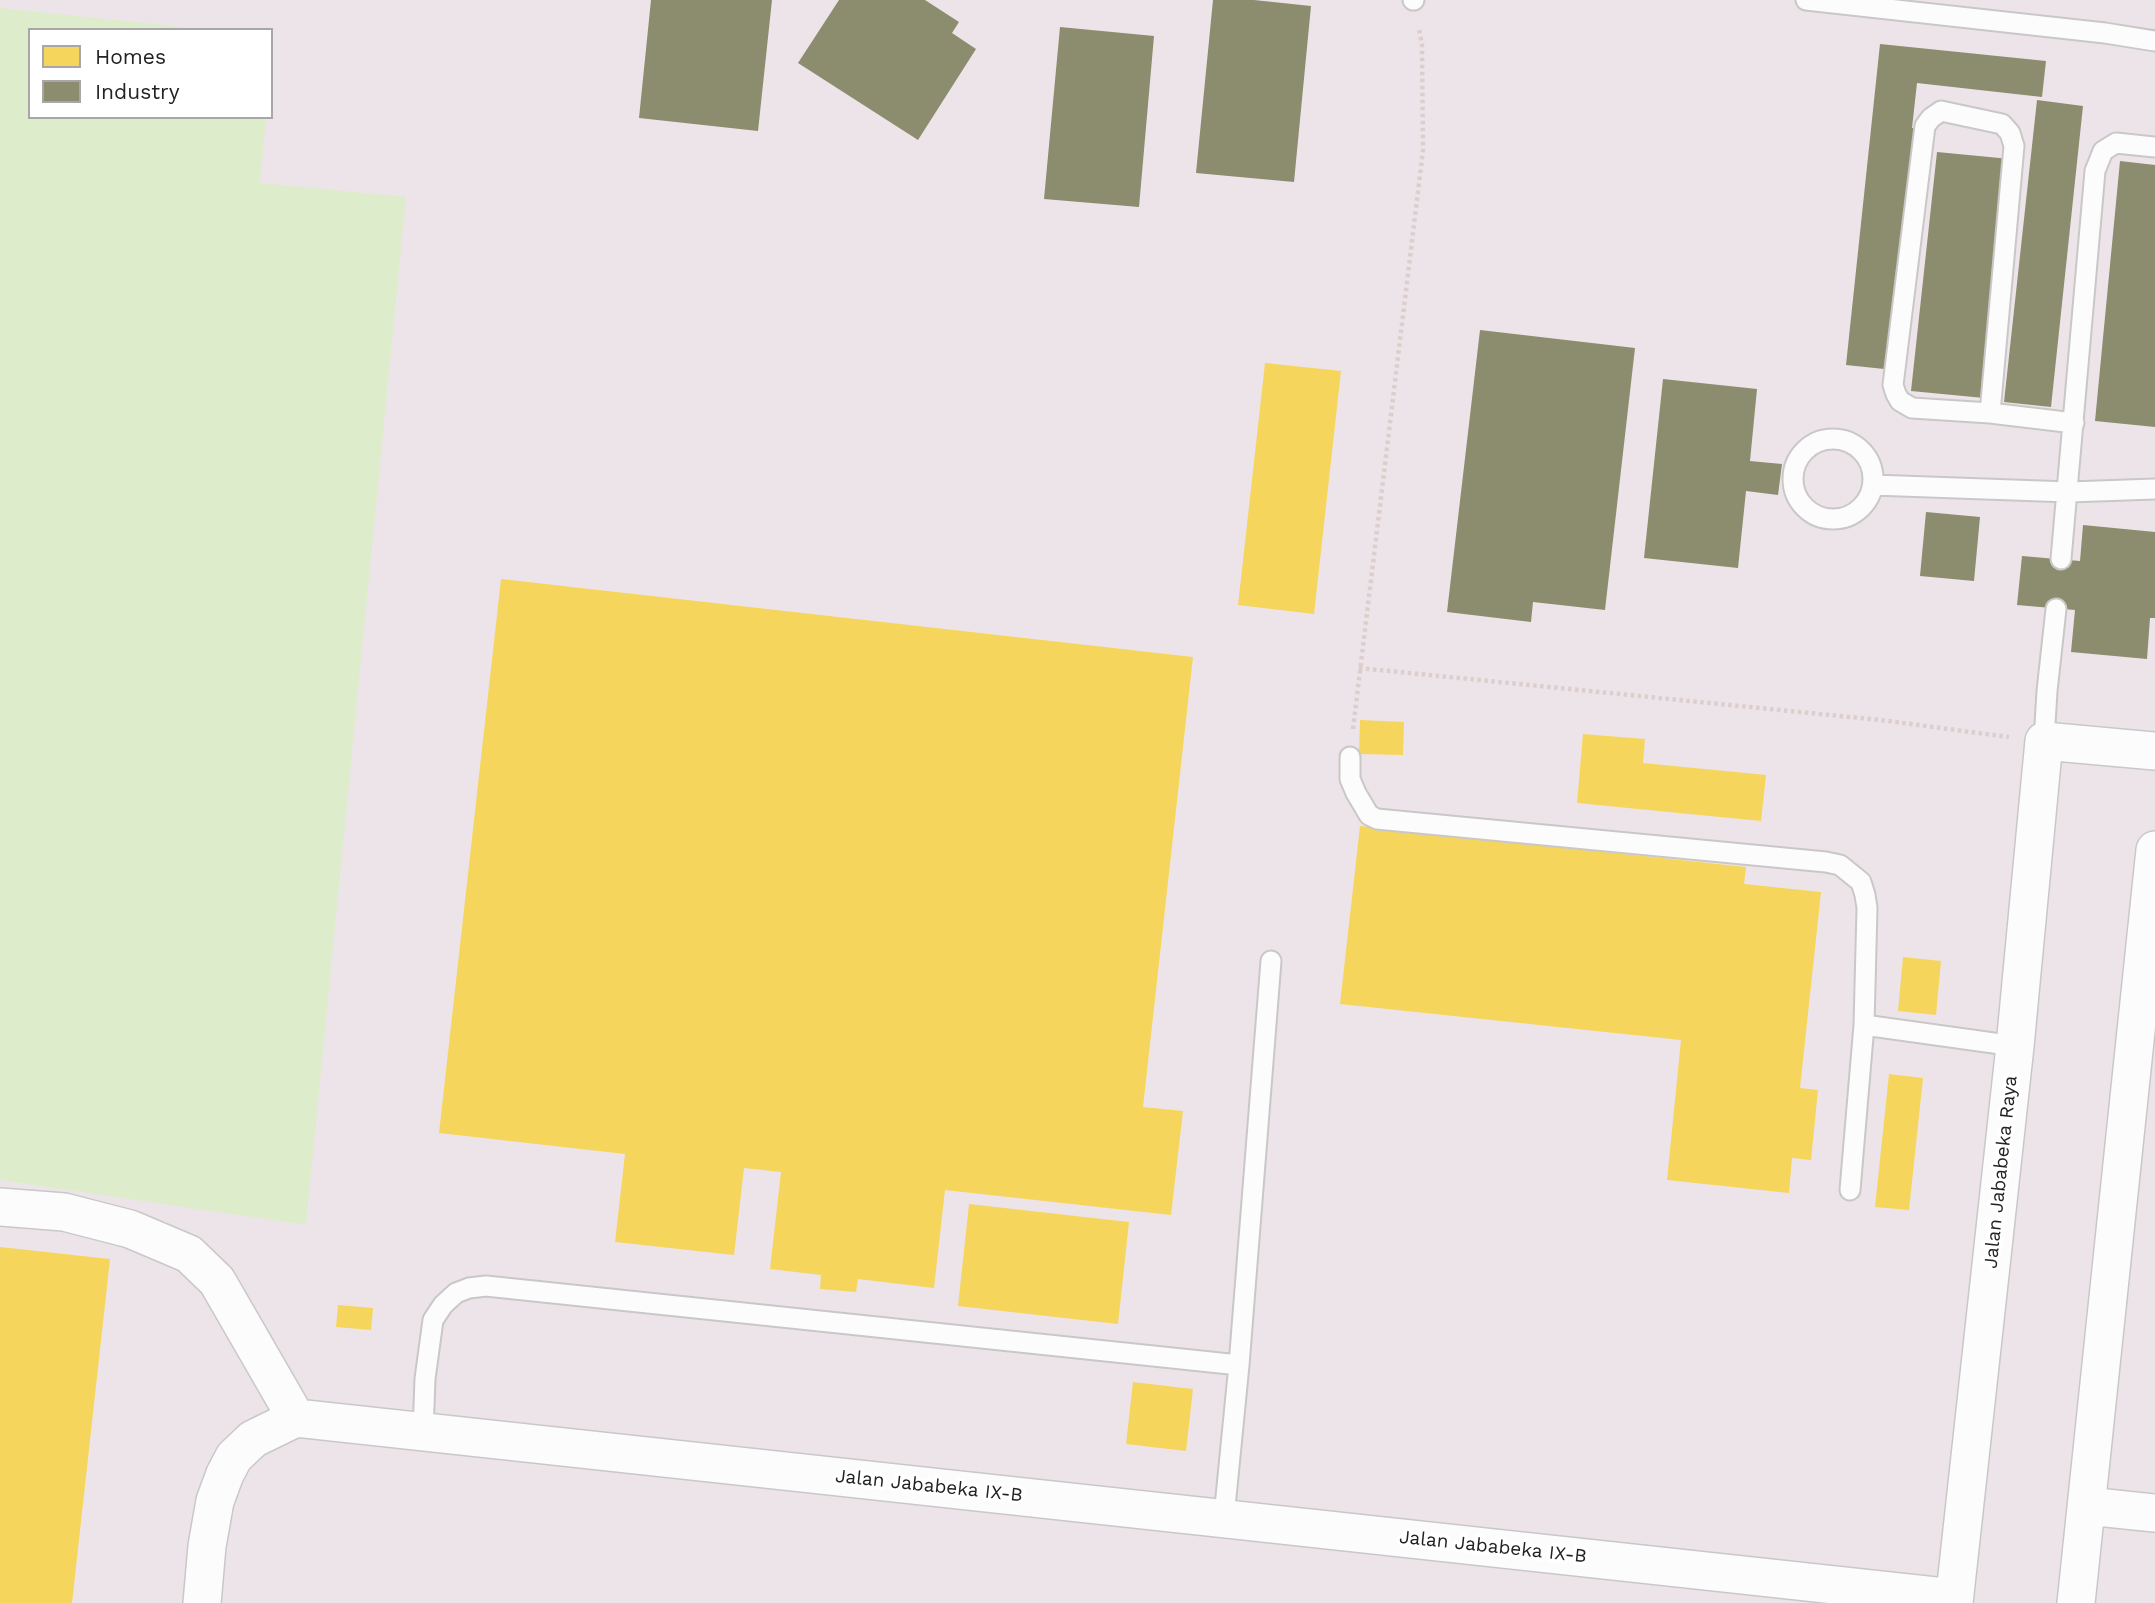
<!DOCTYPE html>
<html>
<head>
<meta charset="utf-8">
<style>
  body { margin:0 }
  #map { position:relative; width:2155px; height:1603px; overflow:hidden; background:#f0eeeb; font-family:"Work Sans",sans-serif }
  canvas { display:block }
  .legend { position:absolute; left:28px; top:28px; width:245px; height:91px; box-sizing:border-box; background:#fff; border:2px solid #a7a7a7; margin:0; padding:9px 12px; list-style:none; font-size:21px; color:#222 }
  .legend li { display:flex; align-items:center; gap:14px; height:35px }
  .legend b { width:35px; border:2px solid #a7a7a7 }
</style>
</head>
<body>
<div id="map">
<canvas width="2155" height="1603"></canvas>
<ul class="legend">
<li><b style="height:19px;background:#f6d55c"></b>Homes</li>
<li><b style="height:19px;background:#8c8c6e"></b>Industry</li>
</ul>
</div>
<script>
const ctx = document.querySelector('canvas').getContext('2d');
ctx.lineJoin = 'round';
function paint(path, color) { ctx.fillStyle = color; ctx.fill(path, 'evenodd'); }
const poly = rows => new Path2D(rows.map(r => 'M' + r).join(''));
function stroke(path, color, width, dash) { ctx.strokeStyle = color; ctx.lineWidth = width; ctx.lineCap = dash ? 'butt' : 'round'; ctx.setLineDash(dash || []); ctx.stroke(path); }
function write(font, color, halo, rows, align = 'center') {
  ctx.font = font + ' "Work Sans",sans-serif'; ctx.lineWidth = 7; ctx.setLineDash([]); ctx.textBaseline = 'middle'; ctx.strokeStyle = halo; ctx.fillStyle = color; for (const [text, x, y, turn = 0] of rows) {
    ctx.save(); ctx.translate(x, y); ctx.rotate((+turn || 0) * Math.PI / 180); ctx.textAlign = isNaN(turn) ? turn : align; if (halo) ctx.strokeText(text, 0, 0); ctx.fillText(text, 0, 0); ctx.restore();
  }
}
const industrial = poly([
  [0,0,2155,0,2155,1603,0,1603],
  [30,30,271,30,271,117,30,117]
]);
const grass = poly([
  [0,8,210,30,30,30,30,117,266,117,260,183,406,197,306,1225,0,1180]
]);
const homes = poly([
  [1265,363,1341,371,1314,614,1238,605],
  [501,579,1193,657,1143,1107,1183,1111,1171,1215,945,1190,934,1288,858,1279,856,1292,820,1289,821,1275,770,1269,781,1172,744,1168,734,1255,615,1242,625,1154,439,1133],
  [1360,720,1404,722,1403,755,1359,754],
  [1583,734,1645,739,1643,763,1766,775,1761,821,1577,803],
  [1360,826,1746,867,1744,884,1821,892,1800,1088,1818,1090,1811,1160,1792,1158,1789,1193,1667,1180,1681,1040,1340,1004],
  [1903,957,1941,961,1936,1015,1898,1011],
  [1889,1074,1923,1078,1909,1210,1875,1207],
  [969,1204,1129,1222,1118,1324,958,1306],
  [0,1247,110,1259,72,1603,0,1603],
  [338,1305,373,1308,371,1330,336,1327],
  [1133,1382,1193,1389,1186,1451,1126,1444]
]);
const industry = poly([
  [651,0,772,0,758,131,639,118],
  [839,0,925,0,959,22,952,33,976,49,918,140,798,63],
  [1213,0,1254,0,1311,6,1294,182,1196,173],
  [1060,27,1154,36,1139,207,1044,199],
  [1880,44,2046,61,2042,97,1917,83,1912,128,1920,129,1894,370,1846,365],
  [2037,100,2083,106,2051,407,2004,402],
  [1937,152,2010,159,1984,398,1911,391],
  [2120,161,2155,165,2155,427,2095,421],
  [1480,330,1635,348,1605,610,1533,602,1531,622,1447,612],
  [1663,379,1757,389,1750,461,1782,464,1778,495,1746,491,1738,568,1644,558],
  [1926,512,1980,517,1974,581,1920,576],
  [2083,525,2155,532,2155,618,2150,618,2147,659,2071,652,2075,610,2017,605,2022,556,2080,561]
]);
const path = poly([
  [1359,668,1880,720,2009,737],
  [1353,729,1423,150,1422,45,1419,29]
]);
const service = poly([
  [1413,0,1414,0],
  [1806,0,2105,33,2155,41],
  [1990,413,2014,146,2010,133,2002,124,1941,111,1931,118,1925,126,1893,385,1896,394,1900,401,1912,408,1990,413,2074,423],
  '1793 479a40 40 0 1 1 80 0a40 40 0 1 1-80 0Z',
  [1873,485,2069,492,2155,489],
  [2061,559,2095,171,2103,151,2116,143,2155,147],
  [2044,741,2047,691,2056,609],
  [1350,757,1350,779,1356,793,1369,815,1377,819,1826,862,1840,865,1861,882,1865,895,1867,908,1864,1025,2015,1046],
  [1850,1190,1864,1025],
  [423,1433,425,1379,433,1320,443,1305,456,1293,469,1288,486,1286,1239,1365],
  [1224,1517,1239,1365,1271,961]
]);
const minor = poly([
  [0,1207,64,1212,130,1229,189,1254,217,1281,296,1418],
  [296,1418,1954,1598],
  [2087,1506,2155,1513],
  [202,1603,207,1546,215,1501,225,1474,234,1457,253,1439,296,1418],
  [1954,1603,2015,1046,2044,741,2155,751],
  [2076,1603,2155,850]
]);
const streetNames = [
  ["Jalan Jababeka Raya",2001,1172,-84],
  ["Jalan Jababeka IX-B",929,1486,6],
  ["Jalan Jababeka IX-B",1493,1547,6]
];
paint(industrial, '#ede4e9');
paint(grass, '#ddeccb');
paint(homes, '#f6d55c');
paint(industry, '#8c8c6e');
stroke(service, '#c9c8c7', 23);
stroke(minor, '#c9c8c7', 40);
stroke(path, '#dccecd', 4.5, [3.5, 3.5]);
stroke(service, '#fdfcfc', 19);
stroke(minor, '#fdfcfc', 37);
write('19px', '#222', '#fff', streetNames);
</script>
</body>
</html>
